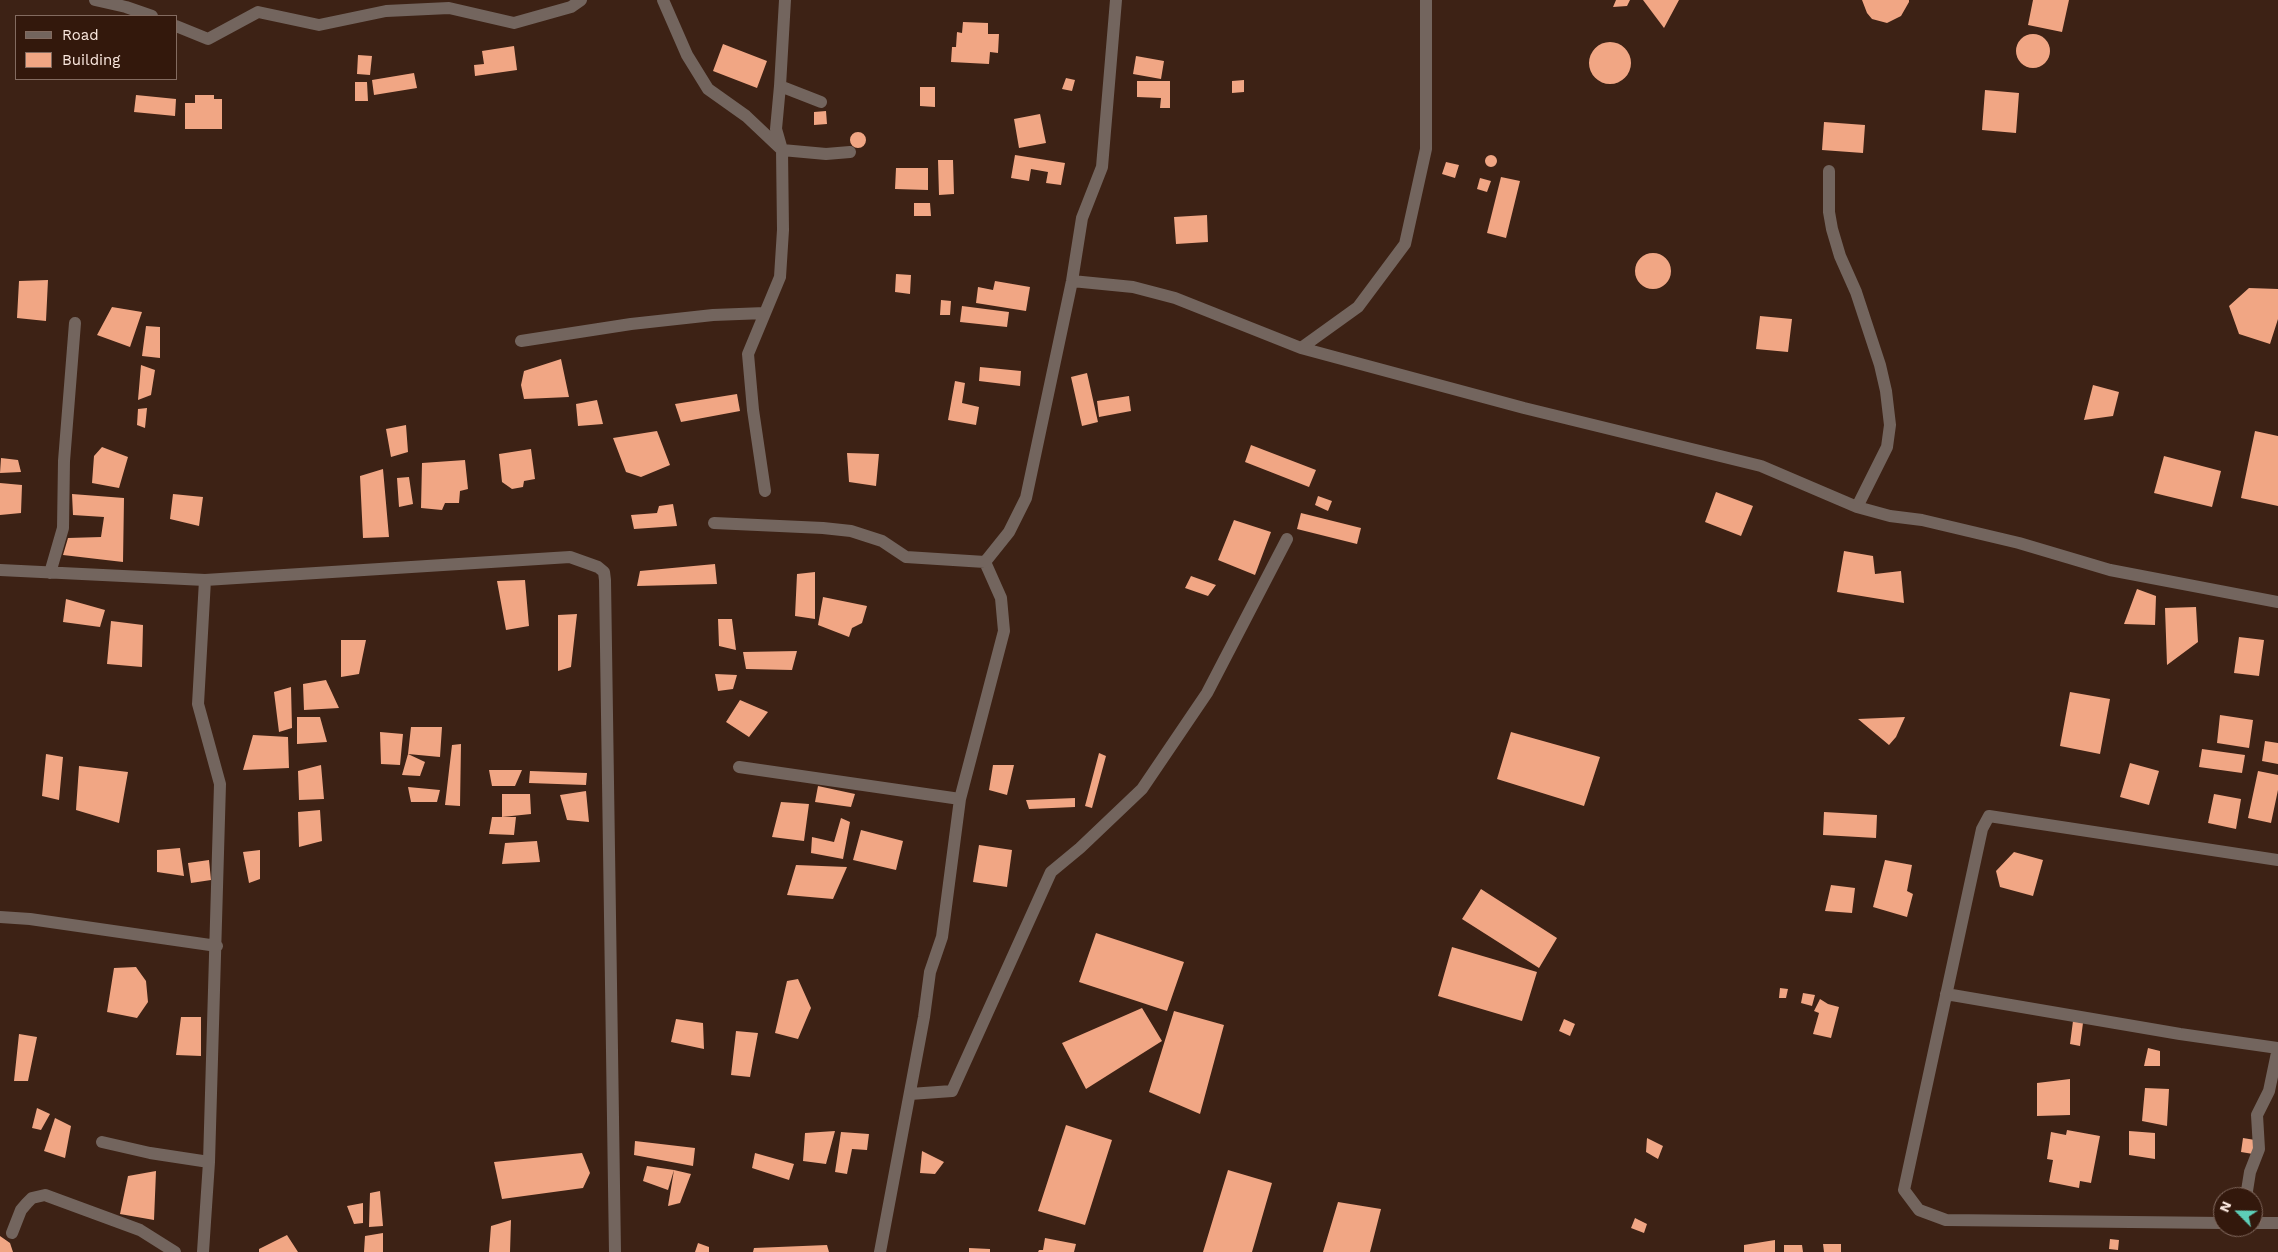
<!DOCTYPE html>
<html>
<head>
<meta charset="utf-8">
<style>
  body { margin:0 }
  #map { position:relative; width:2278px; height:1252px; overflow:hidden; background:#3d2215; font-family:"Work Sans",sans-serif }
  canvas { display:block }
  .legend { position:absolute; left:15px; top:15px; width:162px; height:65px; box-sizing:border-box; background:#33180c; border:1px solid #836b60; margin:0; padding:6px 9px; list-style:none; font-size:15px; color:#fbe8df }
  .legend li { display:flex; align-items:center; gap:10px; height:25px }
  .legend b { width:25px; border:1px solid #836b60 }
  .north { position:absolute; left:2213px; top:1187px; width:50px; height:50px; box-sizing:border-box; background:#33180c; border:1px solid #836b60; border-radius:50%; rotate:293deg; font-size:14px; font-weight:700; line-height:20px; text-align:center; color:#fbe8df }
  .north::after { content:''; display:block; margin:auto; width:18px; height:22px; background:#5dceb8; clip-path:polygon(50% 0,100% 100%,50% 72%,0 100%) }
</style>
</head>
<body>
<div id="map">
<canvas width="2278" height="1252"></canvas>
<ul class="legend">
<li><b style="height:6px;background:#73655e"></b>Road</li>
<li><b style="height:14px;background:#f1a684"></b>Building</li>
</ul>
<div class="north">N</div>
</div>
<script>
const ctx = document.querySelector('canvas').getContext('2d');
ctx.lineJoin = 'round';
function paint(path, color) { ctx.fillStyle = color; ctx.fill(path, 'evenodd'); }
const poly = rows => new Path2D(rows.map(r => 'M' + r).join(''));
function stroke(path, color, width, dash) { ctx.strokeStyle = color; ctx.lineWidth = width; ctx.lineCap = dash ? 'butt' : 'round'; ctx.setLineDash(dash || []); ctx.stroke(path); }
const building = poly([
  [1616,0,1630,0,1627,6,1613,7],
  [1643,0,1679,0,1664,28],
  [1862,0,1909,0,1909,2,1901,16,1887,23,1872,19,1867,13],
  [2033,0,2069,0,2062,32,2028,25],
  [963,22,988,23,988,34,999,34,998,53,990,52,989,64,951,62,952,47,956,47,957,32,962,33],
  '2016 51a17 17 0 1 1 34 0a17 17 0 1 1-34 0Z',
  '1589 63a21 21 0 1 1 42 0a21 21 0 1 1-42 0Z',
  [723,44,767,61,757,88,713,71],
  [514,46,517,70,475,76,474,65,484,64,482,51],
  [358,55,372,56,370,75,357,74],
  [1136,56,1164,61,1161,79,1133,74],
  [414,73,417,88,374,95,372,80],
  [1066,78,1075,80,1072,91,1062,89],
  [1244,80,1244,92,1232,93,1232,81],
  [1137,81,1170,81,1170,108,1160,108,1161,98,1137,97],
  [355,82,367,82,368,101,355,101],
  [920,87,935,87,935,107,920,106],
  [1985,90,2019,93,2016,133,1982,130],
  [136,95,176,99,175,116,134,112],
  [195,95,214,95,214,99,222,99,222,129,185,129,185,103,195,103],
  [826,111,827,124,814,125,814,112],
  [1040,114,1046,143,1019,148,1014,119],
  [1824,122,1865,125,1863,153,1822,150],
  '850 140a8 8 0 1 1 16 0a8 8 0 1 1-16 0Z',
  '1485 161a6 6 0 1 1 12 0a6 6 0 1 1-12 0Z',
  [1015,155,1065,163,1061,185,1046,183,1048,172,1031,169,1029,181,1011,178],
  [938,160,953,160,954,194,939,195],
  [1446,162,1459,165,1455,178,1442,174],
  [896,168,928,168,928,190,895,189],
  [1501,177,1520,181,1506,238,1487,233],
  [1480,178,1491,181,1487,192,1477,189],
  [914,203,930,203,931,216,914,216],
  [1207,215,1208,242,1176,244,1174,217],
  '1635 271a18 18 0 1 1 36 0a18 18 0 1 1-36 0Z',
  [896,274,911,275,910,294,895,292],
  [48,280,46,321,17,318,19,281],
  [995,281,1030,287,1026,311,976,303,978,287,993,290],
  [2249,288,2278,289,2278,319,2270,344,2239,334,2229,306],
  [941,300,951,301,950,315,940,315],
  [962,306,1009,312,1007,327,960,322],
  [112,307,142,312,130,347,97,335],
  [1760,316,1792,319,1788,352,1756,349],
  [146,326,160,327,160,358,142,356],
  [561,359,569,397,524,399,521,385,524,371],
  [141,365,155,370,151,395,138,400],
  [980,367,1021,371,1020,386,979,381],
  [1087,373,1098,422,1082,426,1071,377],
  [955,381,965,383,962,403,979,407,976,425,948,420],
  [2093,385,2119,392,2113,416,2084,420],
  [737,394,740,411,681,422,675,404],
  [1129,396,1131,411,1099,417,1097,401],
  [597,400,603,424,578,426,576,404],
  [147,408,145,428,137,425,138,409],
  [406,425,408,452,391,457,386,429],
  [657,431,670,465,641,477,626,472,613,438],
  [2255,431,2278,436,2278,506,2241,498],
  [1251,445,1316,470,1309,487,1245,462],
  [102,447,128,457,119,488,92,483,94,456],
  [531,449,535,479,524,481,523,487,512,489,502,482,499,454],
  [847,453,879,454,876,486,849,482],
  [2164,456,2221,471,2212,507,2154,493],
  [1,458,18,460,21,472,0,473],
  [465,460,468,489,460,491,459,503,445,503,442,510,421,508,422,463],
  [383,469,389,537,363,538,360,476],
  [409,477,413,504,399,507,397,478],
  [0,483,22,485,21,513,0,515],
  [1716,492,1753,506,1741,536,1705,522],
  [72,494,124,498,123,562,63,555,68,538,101,537,104,517,73,515],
  [173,494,203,497,199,526,170,519],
  [1318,496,1332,501,1328,511,1315,505],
  [673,504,677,526,634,529,631,515,657,513,659,506],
  [1301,513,1361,528,1357,544,1297,529],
  [1234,520,1271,532,1255,575,1218,560],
  [1844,551,1873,556,1875,574,1901,571,1904,603,1837,592],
  [715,564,717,584,637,586,640,571],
  [815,572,815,619,795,616,797,574],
  [1191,576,1216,585,1208,596,1185,588],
  [525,580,529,626,506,630,497,581],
  [2137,589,2156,596,2155,625,2124,624],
  [823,597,867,606,862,623,852,628,849,637,818,625],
  [66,599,105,610,100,627,63,622],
  [2196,607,2198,642,2167,665,2165,608],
  [577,614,571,667,558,671,558,615],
  [718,619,732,619,736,650,719,646],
  [111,621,143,625,142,667,107,664],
  [2239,637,2264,640,2259,676,2234,673],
  [341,640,366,640,359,674,341,677],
  [797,651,792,670,746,669,743,652],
  [715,674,737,675,733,689,718,691],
  [326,680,339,708,304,710,303,684],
  [291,687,292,728,279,732,274,692],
  [2070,692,2110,699,2100,754,2060,746],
  [740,700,768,712,749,737,726,722],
  [2220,715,2253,720,2249,748,2217,743],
  [297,717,320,717,327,742,297,744],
  [1905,717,1896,737,1889,745,1858,719],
  [411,727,442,727,440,757,408,754],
  [380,732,403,734,400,765,381,764],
  [1511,732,1600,757,1584,806,1497,779],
  [253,735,288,737,289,768,243,770],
  [2265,741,2278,743,2278,764,2262,761],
  [461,744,460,806,445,805,452,745],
  [2202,749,2245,755,2242,773,2199,767],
  [1099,753,1106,756,1092,808,1085,806],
  [46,754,63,757,59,800,42,796],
  [408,754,425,762,420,776,402,775],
  [2130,763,2159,771,2149,805,2120,797],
  [321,765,324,799,299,800,298,771],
  [993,765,1014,765,1007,795,989,790],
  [79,766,128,772,119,823,76,810],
  [489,770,522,770,515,786,492,786],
  [530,771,587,773,586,785,529,783],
  [2258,771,2278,775,2278,790,2271,823,2248,818],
  [818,786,855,794,851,807,815,802],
  [408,787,440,790,437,802,411,802],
  [586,791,589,822,567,820,560,795],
  [502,794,530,794,531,814,502,817,516,817,514,835,489,834,492,817,502,817],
  [2214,794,2241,799,2236,829,2208,823],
  [1075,798,1075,807,1029,809,1026,800],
  [781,802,809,804,804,841,772,837],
  [320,810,322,841,299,847,298,812],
  [1824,812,1877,815,1876,838,1823,835],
  [841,818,850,822,843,859,811,853,812,837,834,842],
  [861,830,903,841,896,870,853,860],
  [537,841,540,862,502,864,505,843],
  [979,845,1012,850,1007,887,973,882],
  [180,848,184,876,157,872,157,850],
  [260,850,260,879,249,883,243,852],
  [2014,852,2043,860,2033,896,2000,887,1996,871],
  [209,860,211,880,191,883,188,863],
  [1885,860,1912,865,1907,891,1913,894,1907,917,1873,907],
  [796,865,847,867,833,899,787,895],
  [1831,885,1855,888,1852,913,1825,911],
  [1481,889,1557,938,1539,968,1462,919],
  [1096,933,1184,962,1167,1011,1079,982],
  [1452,947,1537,972,1522,1021,1438,996],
  [136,967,146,981,148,1002,137,1018,107,1012,114,968],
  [798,979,811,1008,798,1039,775,1033,787,981],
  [1780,988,1788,989,1786,998,1779,998],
  [1803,993,1815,995,1812,1006,1801,1003],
  [1820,999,1828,1004,1839,1007,1831,1038,1813,1034,1819,1013,1814,1011],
  [1142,1008,1162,1041,1086,1089,1062,1043],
  [1174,1011,1224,1025,1200,1114,1149,1092],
  [181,1017,201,1017,201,1056,176,1055],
  [676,1019,703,1023,704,1049,671,1042],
  [1564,1019,1575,1024,1570,1036,1559,1031],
  [2073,1021,2083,1023,2080,1046,2070,1044],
  [736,1031,758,1033,750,1077,731,1075],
  [19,1034,37,1037,28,1081,14,1081],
  [2148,1048,2160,1051,2160,1066,2144,1066],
  [2070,1079,2070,1115,2037,1116,2037,1083],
  [2145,1088,2169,1089,2167,1126,2142,1121],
  [37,1108,50,1114,41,1130,32,1128],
  [55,1118,71,1126,65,1158,44,1151],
  [1066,1125,1112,1140,1085,1225,1038,1211],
  [2067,1130,2100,1136,2091,1183,2080,1181,2079,1188,2049,1182,2053,1160,2047,1159,2051,1132,2066,1135],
  [835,1131,826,1164,803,1161,805,1133],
  [2129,1131,2155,1133,2155,1159,2129,1155],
  [841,1132,869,1134,867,1150,852,1149,847,1174,835,1172],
  [1647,1138,1663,1146,1658,1159,1646,1152],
  [2243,1138,2255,1140,2253,1154,2241,1152],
  [635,1141,695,1148,693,1166,634,1155],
  [922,1151,944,1162,935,1174,920,1173],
  [582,1153,590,1173,583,1188,502,1199,494,1162],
  [755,1153,794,1164,789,1180,752,1168],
  [647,1166,674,1170,668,1190,643,1181],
  [674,1170,691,1174,680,1203,668,1206],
  [1228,1170,1272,1183,1252,1252,1203,1252],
  [156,1171,154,1220,120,1214,128,1176],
  [380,1191,383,1226,369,1227,370,1193],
  [1338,1202,1381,1209,1370,1252,1323,1252],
  [363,1203,363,1223,354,1224,347,1206],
  [1635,1218,1647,1224,1644,1233,1631,1228],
  [511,1220,510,1252,489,1252,491,1226],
  [383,1233,383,1252,364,1252,365,1236],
  [287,1235,298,1252,259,1252,259,1249],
  [0,1236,10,1243,13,1252,0,1252],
  [1045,1238,1076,1244,1074,1252,1038,1252,1039,1250,1043,1250],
  [2110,1239,2119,1240,2118,1250,2109,1249],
  [1775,1240,1775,1252,1744,1252,1744,1245],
  [698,1243,709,1247,709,1252,695,1252],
  [1823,1244,1841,1244,1841,1252,1824,1252],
  [827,1245,829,1252,753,1252,754,1248],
  [1784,1245,1802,1245,1803,1252,1784,1252],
  [969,1248,990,1249,990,1252,969,1252]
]);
const minor = poly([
  [95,0,126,7,152,16],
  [663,0,687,55,708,89,746,116,782,150,826,154,850,152],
  [785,0,780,86,821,102],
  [176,26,208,39,258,12,319,25,386,11,449,8,514,23,571,7,581,0],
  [1829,171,1829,212,1832,229,1840,256,1856,292,1880,365,1886,391,1890,425,1887,447,1857,507],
  [1072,281,1133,287,1175,298,1301,348,1524,408,1761,466,1857,507,1890,516,1922,520,2019,543,2110,570,2278,602],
  [521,341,631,324,713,315,765,313],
  [1301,348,1358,307,1405,244,1426,149,1426,0],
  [765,491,753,410,748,354,780,277,783,230,782,150,776,129,780,86],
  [714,523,823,528,851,531,882,541,906,557,985,562],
  [0,570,205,580,570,557,598,567,604,572,605,580,615,1252],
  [50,573,63,528,64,461,75,323],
  [739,767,960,799],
  [0,917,30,919,217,946],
  [1946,994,2180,1034,2278,1048],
  [910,1094,952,1091,1051,872,1080,848,1142,789,1207,693,1287,539],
  [102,1142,150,1153,209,1162],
  [2246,1197,2250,1172,2259,1149,2257,1115,2269,1091,2278,1048],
  [2223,1223,1946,1220,1919,1210,1904,1190,1982,829,1989,816,2278,860],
  [2253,1223,2278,1223],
  [12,1233,21,1210,27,1203,32,1198,45,1195,140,1230,175,1252],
  [203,1252,209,1162,220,784,198,704,205,580],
  [880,1252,924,1017,930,972,942,937,960,799,1004,631,1001,598,985,562,1009,532,1026,498,1072,281,1082,218,1102,167,1116,0]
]);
paint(building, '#f1a684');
stroke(minor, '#73655e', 12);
</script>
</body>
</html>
